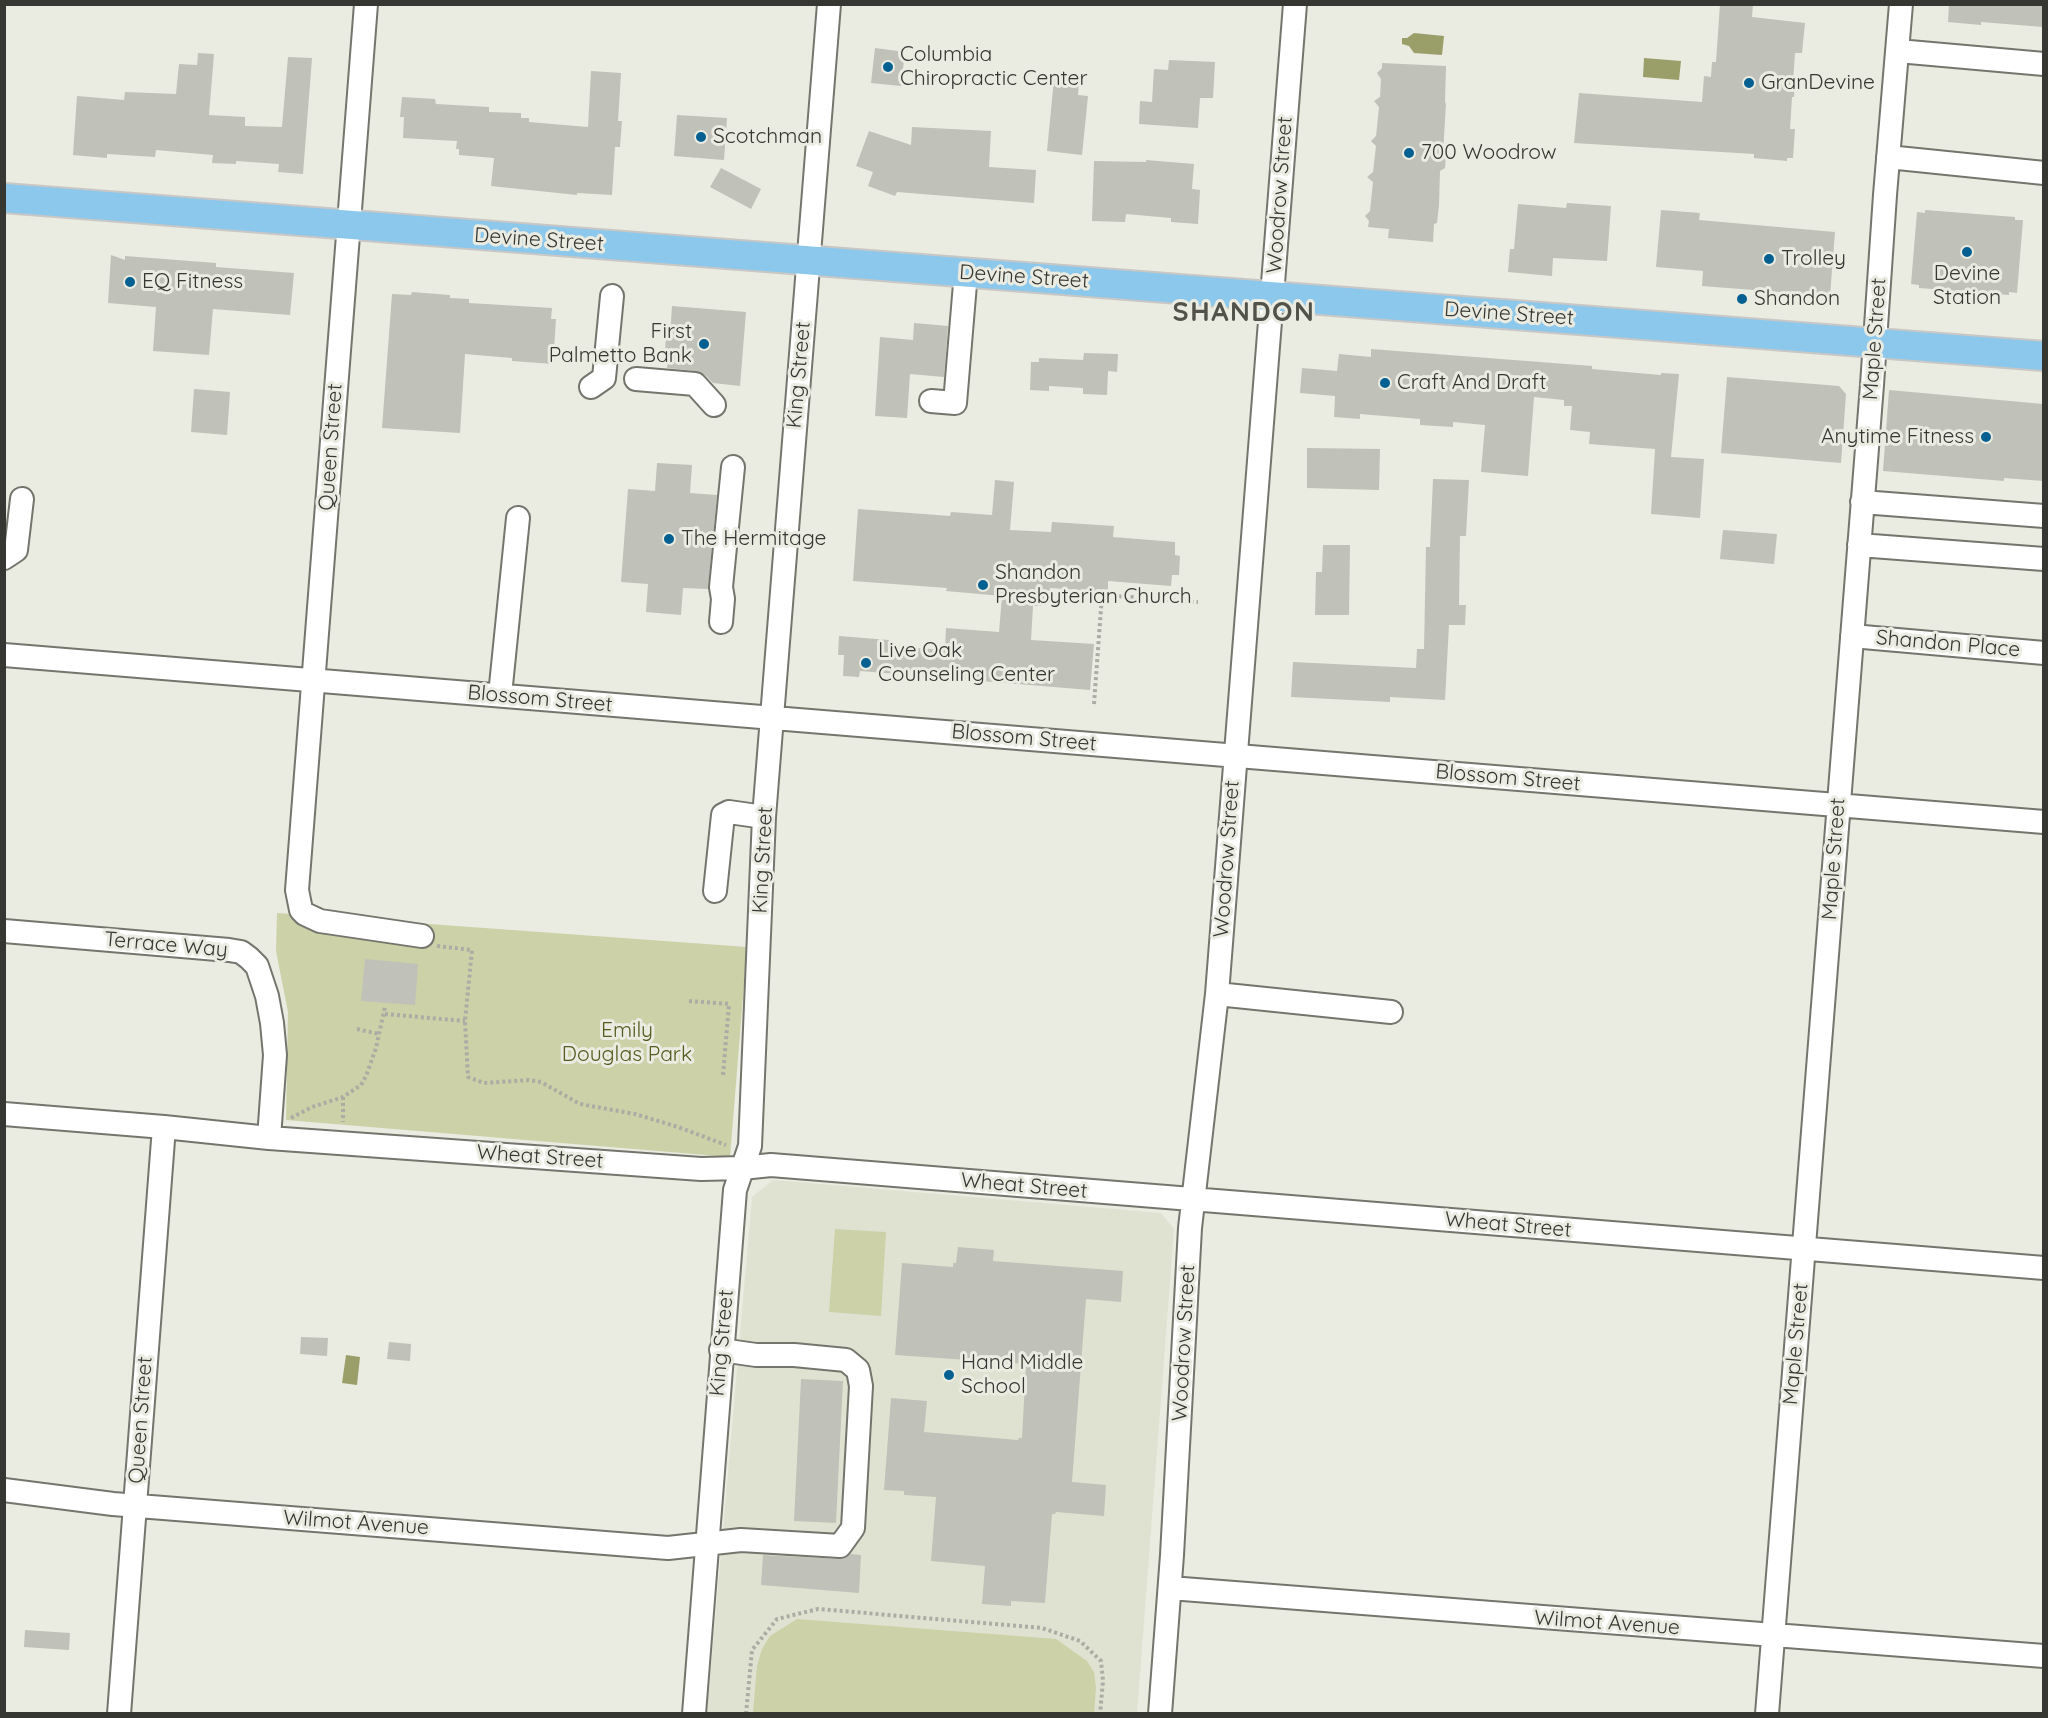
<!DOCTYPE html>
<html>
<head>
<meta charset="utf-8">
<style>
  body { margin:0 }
  #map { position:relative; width:2048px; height:1718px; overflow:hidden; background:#eaebe1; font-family:Quicksand,sans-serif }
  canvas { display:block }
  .frame { position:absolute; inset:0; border:6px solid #363632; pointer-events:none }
</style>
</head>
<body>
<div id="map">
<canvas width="2048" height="1718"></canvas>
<div class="frame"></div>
</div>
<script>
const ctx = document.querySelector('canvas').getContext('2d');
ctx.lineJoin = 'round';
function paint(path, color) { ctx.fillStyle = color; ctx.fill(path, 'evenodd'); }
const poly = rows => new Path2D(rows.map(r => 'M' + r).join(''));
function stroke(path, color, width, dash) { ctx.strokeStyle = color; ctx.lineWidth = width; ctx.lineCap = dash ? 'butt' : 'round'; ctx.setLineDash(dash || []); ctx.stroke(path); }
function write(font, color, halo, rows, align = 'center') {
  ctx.font = font + ' Quicksand,sans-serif'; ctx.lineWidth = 6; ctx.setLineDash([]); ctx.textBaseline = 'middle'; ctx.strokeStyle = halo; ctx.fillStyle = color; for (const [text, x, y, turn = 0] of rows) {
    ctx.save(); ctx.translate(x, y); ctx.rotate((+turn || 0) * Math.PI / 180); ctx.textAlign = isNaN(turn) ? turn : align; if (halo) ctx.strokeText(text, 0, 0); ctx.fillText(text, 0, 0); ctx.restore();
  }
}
const built = poly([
  [773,1180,1161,1213,1174,1229,1137,1713,707,1714,752,1197]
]);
const green = poly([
  [277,913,747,947,730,1157,286,1120,288,1012,276,951],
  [835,1229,886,1232,881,1316,829,1312],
  [797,1619,1056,1639,1087,1661,1094,1672,1096,1688,1094,1713,753,1713,757,1666,762,1649,770,1636]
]);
const water = poly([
  [1414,33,1444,36,1442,55,1414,53,1409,46,1402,44,1402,38,1407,38],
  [1644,58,1681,61,1679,80,1643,77],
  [346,1355,360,1357,357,1385,342,1383]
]);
const building = poly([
  [1720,4,1753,4,1752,17,1805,23,1802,53,1795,53,1793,82,1795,83,1794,97,1792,97,1790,129,1795,129,1793,158,1787,158,1787,161,1754,158,1754,154,1574,143,1579,93,1702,102,1704,76,1711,77,1712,62,1716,62],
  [1949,4,2043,4,2043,27,1981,22,1981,25,1948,22],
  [875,48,905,52,901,86,871,83],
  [198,53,214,54,209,115,245,117,245,126,282,127,288,57,312,58,303,174,278,172,279,164,236,161,236,164,212,163,213,155,156,150,155,157,107,154,107,158,73,155,77,96,124,100,125,92,176,94,179,64,197,65],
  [1169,60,1215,62,1213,98,1200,98,1198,128,1139,124,1140,101,1152,102,1154,69,1168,70],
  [1382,63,1446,66,1445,102,1446,104,1443,153,1446,155,1445,168,1440,171,1439,205,1437,223,1434,224,1433,242,1388,238,1389,229,1368,227,1369,221,1365,216,1370,211,1373,182,1367,177,1373,172,1376,146,1371,141,1376,136,1379,107,1374,101,1380,97,1381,79,1377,73,1382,68],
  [591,71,621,73,618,121,622,121,620,147,615,147,612,195,577,193,577,195,491,186,494,158,459,155,459,149,456,149,457,141,403,138,404,117,400,117,402,97,435,99,436,104,489,107,489,112,521,113,521,118,529,118,529,122,588,127],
  [1059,73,1077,75,1077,82,1079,82,1078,95,1088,96,1082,155,1047,151,1054,79,1058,80],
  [677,115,727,118,724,160,674,156],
  [912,127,991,131,989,167,1036,170,1034,203,897,192,895,196,868,186,873,172,856,166,869,131,911,145],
  [1146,160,1194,164,1192,189,1200,190,1198,224,1171,222,1171,218,1126,214,1125,222,1092,221,1094,161,1146,162],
  [721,168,761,189,751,209,710,187],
  [1567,203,1611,206,1607,261,1553,258,1552,276,1508,272,1510,249,1514,249,1518,204,1566,208],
  [1661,210,1700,213,1699,220,1835,232,1830,296,1702,286,1703,271,1656,267],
  [1925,210,2015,217,2015,220,2023,220,2017,293,2009,292,2009,295,1919,288,1919,285,1911,284,1917,212,1925,213],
  [111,255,125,260,125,256,216,263,216,267,294,273,290,315,213,309,209,355,153,351,156,307,108,303],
  [412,292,450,295,450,298,469,299,469,303,552,308,551,319,556,319,553,364,512,361,512,358,465,354,460,433,382,428,392,294,411,295],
  [672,306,746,312,740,386,713,383,705,375,696,371,667,368,669,352,665,351,666,336,670,336],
  [914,323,948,326,944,377,910,374,907,418,875,416,880,337,913,340],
  [1371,349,1592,366,1592,369,1626,372,1661,375,1661,373,1679,374,1671,457,1704,459,1700,518,1651,514,1655,449,1589,444,1590,432,1570,430,1572,406,1564,406,1564,400,1534,397,1528,476,1481,472,1485,425,1453,422,1453,427,1420,425,1420,419,1360,414,1360,419,1334,417,1335,396,1300,393,1302,368,1337,371,1339,354,1371,357],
  [1084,353,1118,354,1117,372,1108,371,1107,395,1083,394,1083,388,1049,386,1049,391,1030,390,1031,362,1039,362,1039,358,1083,360],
  [1727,377,1839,386,1846,394,1841,463,1721,453],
  [194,389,230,392,227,435,191,432],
  [1889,390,2043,404,2043,481,2004,478,2004,481,1883,471],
  [1307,448,1380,449,1379,490,1307,488],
  [657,463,692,465,690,493,717,495,708,589,683,588,681,615,646,612,648,584,621,582,628,489,655,491],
  [1433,479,1469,480,1466,536,1460,536,1459,605,1466,605,1465,625,1449,625,1445,700,1390,697,1390,702,1291,697,1293,662,1416,668,1417,649,1424,649,1426,547,1430,547],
  [995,480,1014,482,1010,530,1051,532,1052,522,1114,526,1113,537,1175,542,1175,555,1180,556,1179,575,1172,575,1171,586,1108,581,1108,592,1050,588,1050,591,1045,591,1044,606,1033,606,1031,640,1094,644,1090,690,860,671,859,677,843,676,844,655,838,655,839,636,889,640,888,646,945,650,946,628,999,632,1002,596,946,591,947,588,853,581,858,509,950,516,951,512,992,515],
  [1723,530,1777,534,1774,564,1720,559],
  [1323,545,1350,545,1349,615,1315,615,1316,572,1322,572],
  [365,959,418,964,415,1005,361,1001],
  [958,1247,994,1250,993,1261,1123,1271,1121,1302,1086,1299,1072,1482,1106,1485,1104,1516,1056,1512,1055,1514,1052,1514,1045,1603,1011,1601,1011,1606,982,1604,985,1566,931,1561,936,1497,904,1495,904,1491,884,1490,891,1398,927,1401,924,1432,1018,1440,1019,1438,1022,1438,1026,1364,895,1355,902,1263,953,1267,953,1263,956,1263],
  [301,1337,328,1338,327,1356,300,1354],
  [389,1342,411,1344,410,1361,387,1359],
  [801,1379,843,1381,836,1523,794,1521],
  [851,1554,861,1555,859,1593,761,1585,763,1555,839,1559,845,1558],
  [25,1630,70,1633,69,1650,24,1647]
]);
const path = poly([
  [1094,704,1102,595,1198,602],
  [437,946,472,950,465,1021,468,1077,484,1083,529,1080,541,1082,580,1104,635,1114,678,1127,726,1145],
  [689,1001,730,1004],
  [385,1014,465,1021],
  [357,1029,379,1034],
  [723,1075,729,1004],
  [343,1097,343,1122],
  [291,1118,312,1107,343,1097,361,1085,366,1076,376,1048,385,1007],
  [746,1714,752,1650,777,1619,818,1609,1042,1628,1080,1641,1101,1661,1103,1681,1100,1714]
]);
const minor = poly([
  [366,4,297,890,301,910,305,914,320,921,422,936],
  [1898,51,2044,64],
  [1888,157,2044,173],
  [636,379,695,384,714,405],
  [591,387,604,378,612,296],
  [931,401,955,403,966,272],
  [1862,502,2044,516],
  [1859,545,2044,559],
  [4,558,16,550,22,499],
  [721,622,723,599,721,587,733,467],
  [1852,636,2044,653],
  [4,655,2044,822],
  [500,695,518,518],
  [715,891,723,815,729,812,764,817],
  [4,931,229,950,241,952,249,958,257,966,267,996,272,1023,275,1055,269,1138],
  [1217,994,1391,1012],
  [4,1114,164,1127,269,1138,701,1169,742,1168,771,1165,2044,1268],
  [4,1490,113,1504,668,1548,741,1540,840,1546,853,1528,861,1386,858,1370,846,1360,794,1355,756,1355,721,1350],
  [1170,1588,2044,1656],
  [119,1714,164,1127],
  [694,1714,735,1190,750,1146,764,817,829,4],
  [1160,1714,1172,1555,1190,1228,1217,994,1295,4],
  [1767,1714,1872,385,1885,195,1901,4]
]);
const major = poly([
  [4,198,2044,356]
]);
const markers = [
  [888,67,6,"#046091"],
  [1749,83,6,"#046091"],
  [701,137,6,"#046091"],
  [1409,153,6,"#046091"],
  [1967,252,6,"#046091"],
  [1769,259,6,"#046091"],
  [130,282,6,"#046091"],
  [1742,299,6,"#046091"],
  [704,344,6,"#046091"],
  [1385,383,6,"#046091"],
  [1986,437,6,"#046091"],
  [669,539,6,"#046091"],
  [983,585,6,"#046091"],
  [866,663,6,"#046091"],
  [949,1375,6,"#046091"]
];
const poiNames = [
  ["Columbia",900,55],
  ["Chiropractic Center",900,79],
  ["GranDevine",1761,83],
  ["Scotchman",713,137],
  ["700 Woodrow",1421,153],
  ["Trolley",1781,259],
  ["Devine",1967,274,"center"],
  ["Station",1967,298,"center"],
  ["EQ Fitness",142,282],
  ["Shandon",1754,299],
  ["First",692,332,"right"],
  ["Palmetto Bank",692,356,"right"],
  ["Craft And Draft",1397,383],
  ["Anytime Fitness",1974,437,"right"],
  ["The Hermitage",681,539],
  ["Shandon",995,573],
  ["Presbyterian Church",995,597],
  ["Live Oak",878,651],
  ["Counseling Center",878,675],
  ["Hand Middle",961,1363],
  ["School",961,1387]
];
const streetNames = [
  ["Woodrow Street",1280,195,-86],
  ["Devine Street",539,240,4],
  ["Devine Street",1024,277,4],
  ["Devine Street",1509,314,4],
  ["Maple Street",1875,339,-86],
  ["King Street",799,375,-85],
  ["Queen Street",331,447,-86],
  ["Shandon Place",1948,644,5],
  ["Blossom Street",540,699,5],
  ["Blossom Street",1024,738,5],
  ["Blossom Street",1508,778,5],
  ["Woodrow Street",1227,859,-86],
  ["Maple Street",1834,859,-86],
  ["King Street",763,860,-87],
  ["Terrace Way",166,945,5],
  ["Wheat Street",540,1157,4],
  ["Wheat Street",1024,1186,5],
  ["Wheat Street",1508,1225,5],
  ["King Street",722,1343,-85],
  ["Woodrow Street",1184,1343,-87],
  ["Maple Street",1796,1344,-85],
  ["Queen Street",141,1420,-86],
  ["Wilmot Avenue",356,1523,4],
  ["Wilmot Avenue",1607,1623,4]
];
const parkNames = [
  ["Emily",627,1031],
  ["Douglas Park",627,1055]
];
const districtNames = [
  ["SHANDON",1244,313]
];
paint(built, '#e0e2d1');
paint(green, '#ccd1a8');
paint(water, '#9a9f6a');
paint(building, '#c0c1b8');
stroke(minor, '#74756d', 26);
stroke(major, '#c7c7c6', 32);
stroke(path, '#abaca4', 4, [3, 3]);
stroke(minor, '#fff', 22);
stroke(major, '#8cc7ec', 28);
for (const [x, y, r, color] of markers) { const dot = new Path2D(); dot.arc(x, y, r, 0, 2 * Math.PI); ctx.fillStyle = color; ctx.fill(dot); stroke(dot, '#eaebe1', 2); }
write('21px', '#363632', '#eaebe1', poiNames, 'left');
write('21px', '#363632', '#eaebe1', streetNames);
write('21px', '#575b1e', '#eaebe1', parkNames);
ctx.letterSpacing = '1.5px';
write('bold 27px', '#51524a', '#eaebe1', districtNames);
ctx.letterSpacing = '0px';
</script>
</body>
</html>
